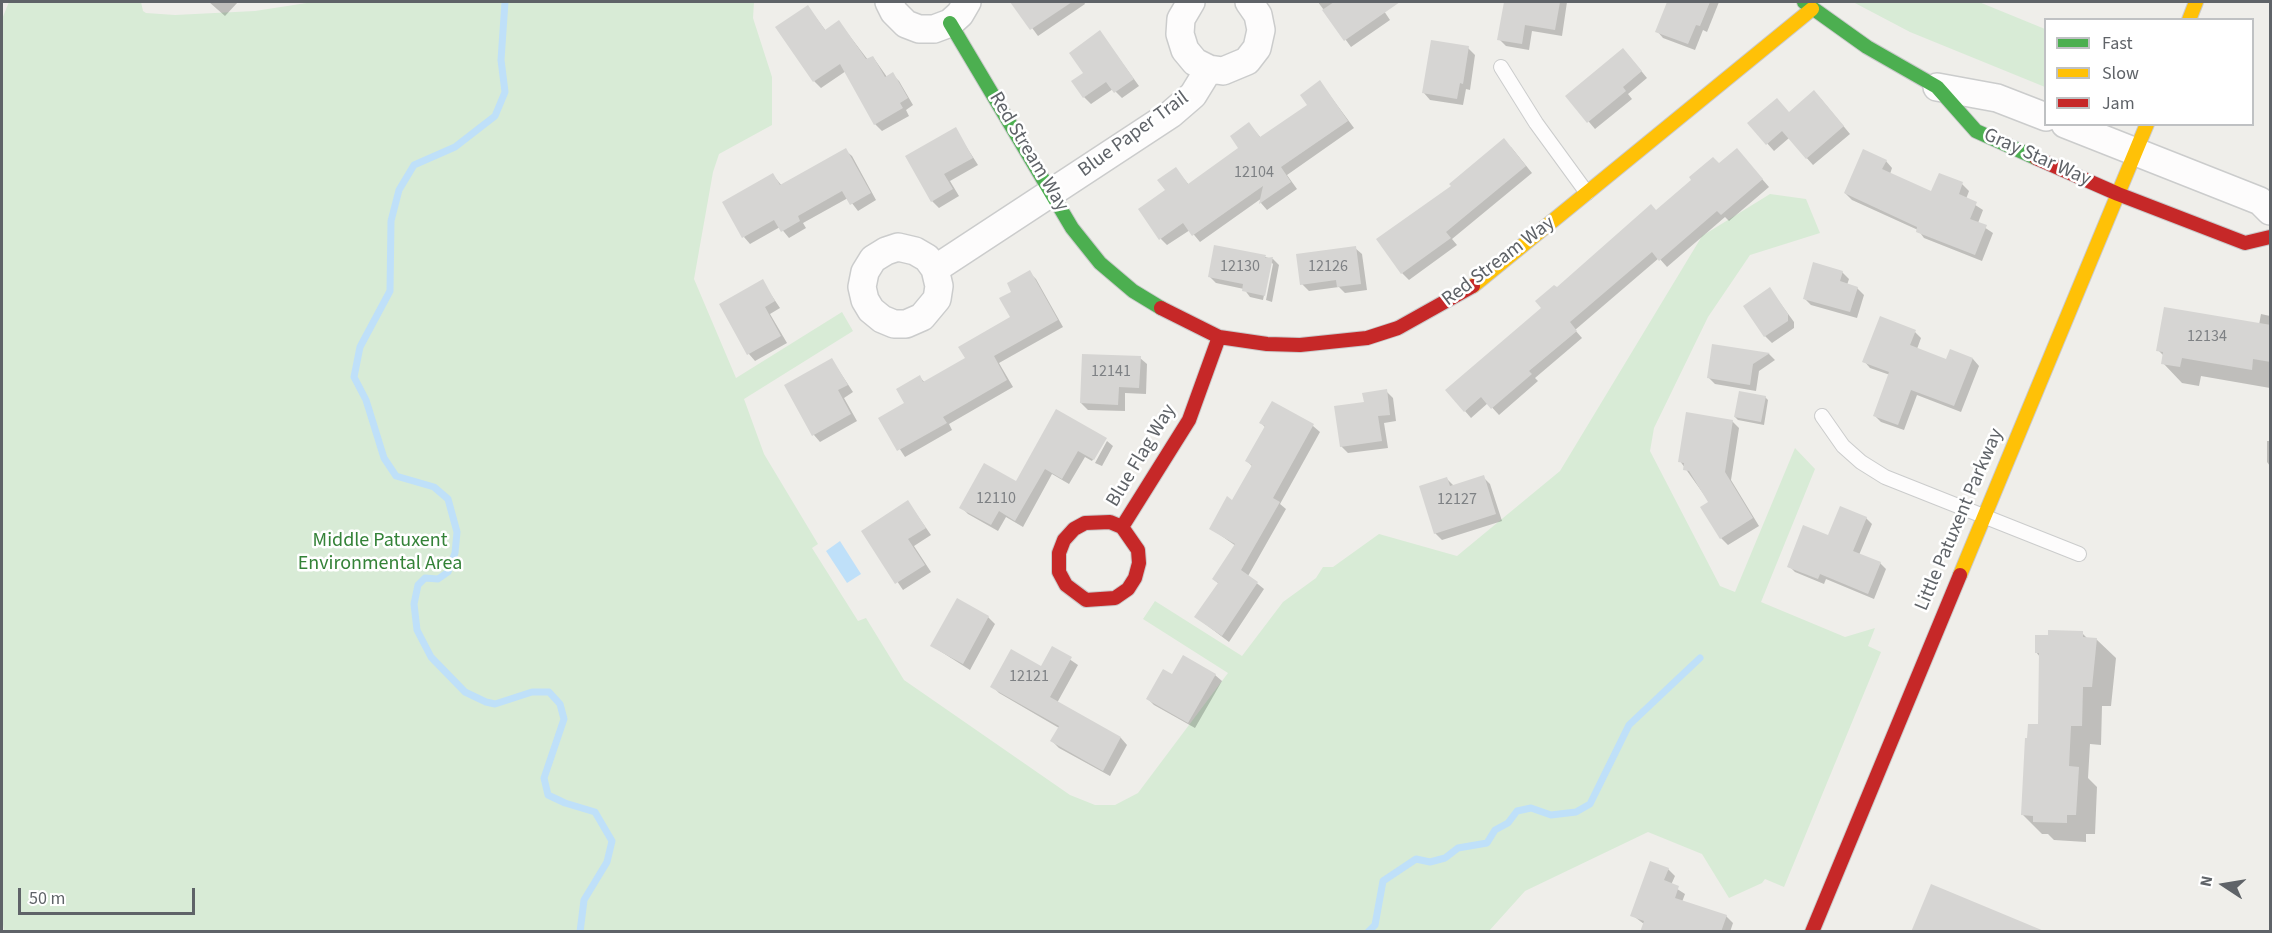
<!DOCTYPE html>
<html>
<head>
<meta charset="utf-8">
<style>
  body { margin:0 }
  #map { position:relative; width:2272px; height:933px; overflow:hidden; background:#efeeea; font-family:"Source Sans 3",sans-serif }
  canvas { display:block }
  .frame { position:absolute; inset:0; border:3px solid #5f6368; pointer-events:none }
  .legend { position:absolute; left:2044px; top:18px; width:210px; height:108px; box-sizing:border-box; background:#fff; border:2px solid #bfc1c3; margin:0; padding:8px 10px; list-style:none; font-size:18px; color:#5f6368 }
  .legend li { display:flex; align-items:center; gap:12px; height:30px }
  .legend b { width:30px; border:2px solid #bfc1c3 }
  .north { position:absolute; left:2194px; top:855px; width:60px; height:60px; -webkit-text-stroke:4px #fff; paint-order:stroke; rotate:282deg; font-size:16px; font-weight:700; line-height:24px; text-align:center; color:#5f6368 }
  .north::after { content:''; display:block; margin:auto; width:21px; height:27px; background:#5f6368; clip-path:polygon(50% 0,100% 100%,50% 72%,0 100%) }
  .scale { position:absolute; left:18px; top:888px; width:177px; height:27px; box-sizing:border-box; border:3px solid #5f6368; border-top:0; padding-left:8px; font-size:18px; line-height:21px; white-space:nowrap; color:#5f6368; -webkit-text-stroke:4px #fff; paint-order:stroke }
</style>
</head>
<body>
<div id="map">
<canvas width="2272" height="933"></canvas>
<div class="frame"></div>
<ul class="legend">
<li><b style="height:8px;background:#4caf50"></b>Fast</li>
<li><b style="height:8px;background:#ffc107"></b>Slow</li>
<li><b style="height:8px;background:#c62828"></b>Jam</li>
</ul>
<div class="north">N</div>
<div class="scale">50 m</div>
</div>
<script>
const ctx = document.querySelector('canvas').getContext('2d');
ctx.lineJoin = 'round';
function paint(path, color) { ctx.fillStyle = color; ctx.fill(path, 'evenodd'); }
const poly = rows => new Path2D(rows.map(r => 'M' + r).join(''));
function stroke(path, color, width, dash) { ctx.strokeStyle = color; ctx.lineWidth = width; ctx.lineCap = dash ? 'butt' : 'round'; ctx.setLineDash(dash || []); ctx.stroke(path); }
function write(font, color, halo, rows, align = 'center') {
  ctx.font = font + ' "Source Sans 3",sans-serif'; ctx.lineWidth = 5; ctx.setLineDash([]); ctx.textBaseline = 'middle'; ctx.strokeStyle = halo; ctx.fillStyle = color; for (const [text, x, y, turn = 0] of rows) {
    ctx.save(); ctx.translate(x, y); ctx.rotate((+turn || 0) * Math.PI / 180); ctx.textAlign = isNaN(turn) ? turn : align; if (halo) ctx.strokeText(text, 0, 0); ctx.fillText(text, 0, 0); ctx.restore();
  }
}
const green = poly([
  [9,2,141,2,143,11,146,13,175,15,255,11,313,2,754,2,753,18,772,77,772,125,719,154,713,172,694,279,736,378,842,312,853,331,744,399,764,454,818,544,812,548,858,621,866,618,904,680,1070,795,1095,805,1115,805,1138,793,1228,673,1143,619,1155,601,1242,656,1283,602,1316,578,1323,567,1333,567,1379,534,1457,556,1560,471,1702,236,1770,194,1806,199,1820,233,1750,255,1708,317,1654,428,1650,451,1720,586,1735,592,1795,448,1815,469,1761,602,1845,637,1875,628,1868,646,1881,652,1784,887,1765,879,1762,883,1729,898,1702,854,1648,832,1525,891,1489,931,4,931,2,918,2,19],
  [1853,2,1979,2,2045,29,2045,87,1910,32]
]);
const water = poly([
  [840,541,861,574,847,583,826,551]
]);
const shadow = poly([
  [209,2,238,2,225,16],
  [1013,2,1084,2,1085,4,1038,36],
  [1318,2,1378,2,1390,20,1351,47],
  [1505,2,1567,2,1562,36,1532,31,1529,50,1506,46,1499,39],
  [1668,2,1719,2,1707,32,1703,30,1695,50,1663,38,1657,31],
  [808,7,826,31,839,22,868,60,873,57,887,77,892,74,899,81,913,105,906,110,909,116,882,131,875,124,846,71,821,88,814,81,777,28],
  [1100,32,1139,86,1122,98,1113,89,1091,104,1084,97,1085,74],
  [1468,48,1475,55,1470,90,1466,89,1463,105,1430,100,1424,93],
  [1629,56,1647,78,1628,94,1632,99,1595,129,1567,96],
  [1320,82,1354,128,1287,175,1297,189,1267,210,1261,203,1262,198,1200,242,1190,230,1167,245,1161,239,1167,191,1176,169,1189,185,1240,149,1249,124,1261,138,1309,105],
  [1821,99,1850,134,1813,165,1789,138,1774,151,1749,123,1789,113],
  [955,129,978,165,950,181,959,196,939,208,932,201],
  [1511,147,1532,173,1452,239,1457,245,1409,280,1402,273,1453,186],
  [845,150,852,156,876,200,858,211,848,198,803,223,806,228,789,238,780,227,750,244,744,237,773,175,782,186],
  [1743,157,1769,187,1729,221,1725,217,1667,267,1659,258,1575,330,1582,338,1535,378,1538,381,1499,415,1488,403,1471,418,1465,411,1557,289,1719,165],
  [1886,161,1892,168,1890,174,1932,193,1962,184,1969,191,1966,199,1983,210,1978,223,1993,233,1982,261,1924,238,1918,230,1852,200,1845,193],
  [1355,248,1362,254,1367,290,1345,293,1339,287,1309,291,1302,284],
  [1265,257,1273,259,1279,265,1272,302,1266,300,1273,264,1271,262,1263,300,1250,297,1244,289,1216,283,1209,276],
  [1029,272,1036,279,1063,327,999,363,1013,387,949,424,952,430,905,457,880,419,907,404,920,377,925,383,967,359,1012,318,1013,292],
  [1842,272,1849,279,1847,285,1857,288,1864,295,1857,318,1811,305,1804,298],
  [762,281,780,308,770,314,787,343,755,361,749,354,721,305],
  [1770,289,1794,322,1794,328,1772,343,1765,336],
  [2261,314,2270,316,2270,388,2201,376,2199,386,2182,383,2163,363,2164,356,2158,350,2259,325],
  [1915,332,1921,338,1917,349,1947,361,1951,351,1973,359,1979,366,1961,412,1917,395,1904,430,1881,422,1875,416,1890,375,1870,368,1864,361],
  [1713,345,1769,354,1775,360,1759,371,1756,391,1715,384,1708,377],
  [1140,358,1147,364,1146,394,1125,393,1125,411,1088,410,1081,403],
  [832,360,853,392,844,398,857,421,820,442,814,435,786,386],
  [1386,391,1393,398,1396,421,1384,423,1388,448,1348,453,1341,446,1365,403],
  [1765,397,1768,400,1764,425,1738,420,1735,417],
  [1272,403,1313,426,1320,432,1280,504,1286,509,1248,576,1264,589,1229,642,1196,617,1219,584,1213,579,1236,546,1210,528,1233,502,1253,467,1247,461,1266,428,1261,423],
  [1057,411,1105,439,1092,461,1085,457,1069,484,1052,474,1023,527,1006,517,998,531,968,514,961,507,1016,483],
  [1732,421,1739,428,1731,480,1759,526,1728,545,1721,538,1710,503,1680,461],
  [1107,441,1113,446,1102,466,1095,463],
  [2267,441,2270,441,2270,466,2267,462],
  [1483,477,1490,484,1502,521,1442,540,1435,533,1447,479,1454,486],
  [908,502,931,535,914,546,931,572,903,590,863,531],
  [1866,518,1872,524,1859,555,1880,563,1886,569,1874,599,1826,579,1824,584,1795,572,1789,566,1829,537],
  [988,617,995,624,970,670,932,646],
  [2082,633,2088,639,2096,639,2116,658,2111,706,2102,706,2101,745,2090,744,2088,778,2097,787,2095,834,2086,834,2086,842,2054,840,2048,834,2042,834,2023,815,2039,726,2040,657,2036,652],
  [1053,648,1078,665,1057,703,1121,738,1127,745,1110,776,1059,748,1052,741,1059,728,999,693,992,686,1041,668],
  [1215,675,1222,681,1195,728,1154,705,1148,699],
  [1668,869,1675,876,1671,885,1685,894,1682,902,1726,916,1733,923,1730,932,1646,932,1644,924,1632,915]
]);
const stream = poly([
  [505,2,501,60,505,92,495,116,455,147,414,165,399,190,391,221,390,291,360,347,354,377,366,400,384,458,396,476,434,487,448,499,457,532,455,553,448,572,438,579,425,578,418,585,414,604,417,630,431,657,465,692,486,702,495,704,532,692,549,692,560,704,564,719,544,778,548,795,565,803,595,812,612,841,607,862,584,900,580,932],
  [1368,932,1375,925,1383,881,1416,859,1430,862,1445,858,1458,848,1487,843,1495,830,1508,823,1517,811,1531,808,1551,815,1576,812,1590,804,1629,725,1700,658]
]);
const building = poly([
  [1010,2,1072,2,1030,30],
  [1334,2,1400,2,1344,41,1322,10],
  [1504,2,1560,2,1555,30,1525,25,1522,44,1497,40],
  [1667,2,1710,2,1700,26,1696,25,1688,44,1655,32],
  [808,5,825,30,839,20,866,59,873,56,885,77,893,72,908,98,900,103,903,108,874,125,840,64,813,82,775,27],
  [1100,30,1134,79,1114,93,1106,82,1083,98,1071,81,1083,73,1069,53],
  [1431,40,1469,46,1463,84,1460,83,1457,99,1422,93],
  [1623,48,1642,71,1623,87,1626,91,1587,123,1565,96],
  [1320,80,1348,121,1281,167,1291,182,1259,204,1263,186,1192,236,1183,223,1159,240,1138,209,1165,190,1157,180,1176,167,1188,184,1238,148,1230,136,1249,122,1260,137,1307,105,1300,95],
  [1814,90,1844,126,1806,159,1782,131,1766,145,1747,123,1777,98,1789,112],
  [956,127,973,158,944,174,953,189,931,202,905,156],
  [1504,138,1526,166,1446,232,1451,238,1401,274,1376,239,1451,186,1449,184],
  [846,148,871,193,850,205,842,191,798,216,800,221,781,232,774,220,742,238,722,202,773,173,780,185],
  [1737,148,1763,179,1721,215,1717,211,1659,261,1652,252,1570,322,1577,331,1529,371,1532,374,1491,409,1481,397,1464,412,1445,390,1541,308,1535,301,1554,285,1557,287,1651,204,1656,210,1691,180,1689,177,1713,157,1719,163],
  [1863,149,1887,160,1882,169,1931,191,1939,173,1963,182,1959,194,1977,202,1970,219,1987,225,1975,255,1916,232,1917,227,1844,193],
  [1214,245,1266,255,1265,258,1273,257,1265,296,1242,291,1243,284,1208,277],
  [1356,246,1361,284,1337,287,1336,280,1300,285,1296,254],
  [1813,262,1843,271,1840,281,1858,287,1850,312,1803,299],
  [1030,270,1058,320,994,356,1007,380,943,417,947,423,897,451,878,418,904,403,896,389,920,375,923,382,965,358,958,347,1010,317,999,298,1011,292,1007,283],
  [763,279,775,301,765,307,781,336,747,355,719,304],
  [1770,287,1788,314,1788,321,1764,337,1743,306],
  [2164,307,2271,325,2271,362,2253,359,2252,370,2182,358,2180,367,2161,364,2163,352,2156,351],
  [1880,316,1916,330,1910,345,1946,359,1950,349,1973,358,1954,406,1911,390,1898,425,1873,416,1889,372,1862,362],
  [1712,344,1770,353,1753,364,1750,385,1707,378],
  [1082,354,1141,356,1139,388,1119,387,1118,405,1080,403],
  [832,358,848,385,838,390,851,414,812,436,784,385],
  [1387,389,1390,415,1378,416,1382,441,1340,447,1334,406,1364,402,1362,393],
  [1739,391,1766,396,1761,422,1734,417],
  [1272,401,1314,424,1273,498,1280,502,1241,570,1258,582,1222,636,1194,617,1218,583,1212,579,1235,544,1209,529,1227,496,1232,500,1252,465,1245,461,1265,426,1259,423],
  [1056,409,1107,438,1094,460,1078,451,1062,479,1045,469,1015,521,999,511,991,525,959,508,984,463,1016,481],
  [1686,412,1733,420,1725,472,1753,518,1720,539,1700,507,1708,502,1689,471,1683,470,1684,463,1678,462],
  [1484,475,1496,514,1434,534,1419,486,1447,477,1450,486],
  [908,500,926,528,908,539,925,565,895,584,861,531],
  [1840,506,1867,517,1853,551,1881,562,1868,594,1820,574,1818,579,1787,567,1803,525,1828,535],
  [957,598,989,616,963,664,930,646],
  [2048,630,2083,631,2083,637,2097,638,2092,687,2083,687,2082,726,2071,726,2069,766,2079,767,2076,815,2067,815,2067,823,2033,822,2033,816,2021,815,2025,738,2027,738,2028,724,2038,724,2039,653,2035,653,2035,635,2048,635],
  [1052,646,1072,657,1050,697,1121,737,1103,771,1050,741,1059,726,990,687,1011,649,1041,666],
  [1183,655,1216,674,1188,723,1146,699,1163,669,1172,674],
  [1650,861,1669,868,1664,880,1679,886,1675,898,1727,915,1721,932,1640,932,1644,921,1630,916],
  [1931,884,2044,931,2044,932,1911,932]
]);
const lane = poly([
  [1501,67,1536,123,1587,193],
  [1822,416,1843,446,1861,462,1885,477,2079,554]
]);
const street = poly([
  [889,2,894,12,906,24,919,29,934,29,950,23,960,14,967,2],
  [1191,2,1181,19,1180,34,1185,50,1195,62,1209,69,1223,71,1247,61,1257,48,1261,30,1258,15,1249,2],
  [1937,87,1997,98,2046,117],
  [2065,124,2260,201,2270,211],
  [935,269,939,286,937,299,922,317,906,324,894,324,882,319,871,310,865,300,862,287,865,272,873,259,886,251,898,247,915,251,927,258,935,269,1171,114,1193,95,1209,69]
]);
const fast = poly([
  [1804,2,1867,47,1937,87,1976,131,2036,158],
  [950,23,1072,228,1100,263,1133,291,1161,308]
]);
const slow = poly([
  [2189,20,2196,2],
  [1473,286,1812,9],
  [1960,575,2147,124]
]);
const jam = poly([
  [2036,158,2118,194,2245,243,2270,237],
  [1161,308,1219,337,1267,344,1300,345,1367,338,1398,328,1473,286],
  [1122,527,1138,550,1139,563,1135,578,1128,589,1115,598,1086,600,1066,585,1059,572,1059,553,1064,540,1074,529,1085,523,1110,522,1122,527,1189,420,1219,337],
  [1812,932,1960,575]
]);
const numberNames = [
  ["12104",1254,173],
  ["12130",1240,267],
  ["12126",1328,267],
  ["12134",2207,337],
  ["12141",1111,372],
  ["12110",996,499],
  ["12127",1457,500],
  ["12121",1029,677]
];
const streetNames = [
  ["Blue Paper Trail",1134,135,-36],
  ["Red Stream Way",1028,152,59],
  ["Gray Star Way",2037,158,24],
  ["Red Stream Way",1499,262,-37],
  ["Blue Flag Way",1142,456,-59],
  ["Little Patuxent Parkway",1960,520,-67]
];
const parkNames = [
  ["Middle Patuxent",380,542],
  ["Environmental Area",380,565]
];
paint(green, '#d8ebd6');
paint(water, '#bfe0f9');
paint(shadow, '#0003');
stroke(stream, '#bfe0f9', 7);
paint(building, '#d6d5d3');
stroke(lane, '#cbcccc', 16);
stroke(street, '#cbcccc', 30);
stroke(fast, '#cacacb', 16);
stroke(slow, '#cacacb', 16);
stroke(jam, '#cacacb', 16);
stroke(lane, '#fdfcfc', 14);
stroke(street, '#fdfcfc', 27);
stroke(fast, '#4caf50', 14);
stroke(slow, '#ffc107', 14);
stroke(jam, '#c62828', 14);
write('16px', '#7e8184', null, numberNames);
write('20px', '#5f6368', '#fff', streetNames);
write('20px', '#348238', '#fff', parkNames);
</script>
</body>
</html>
